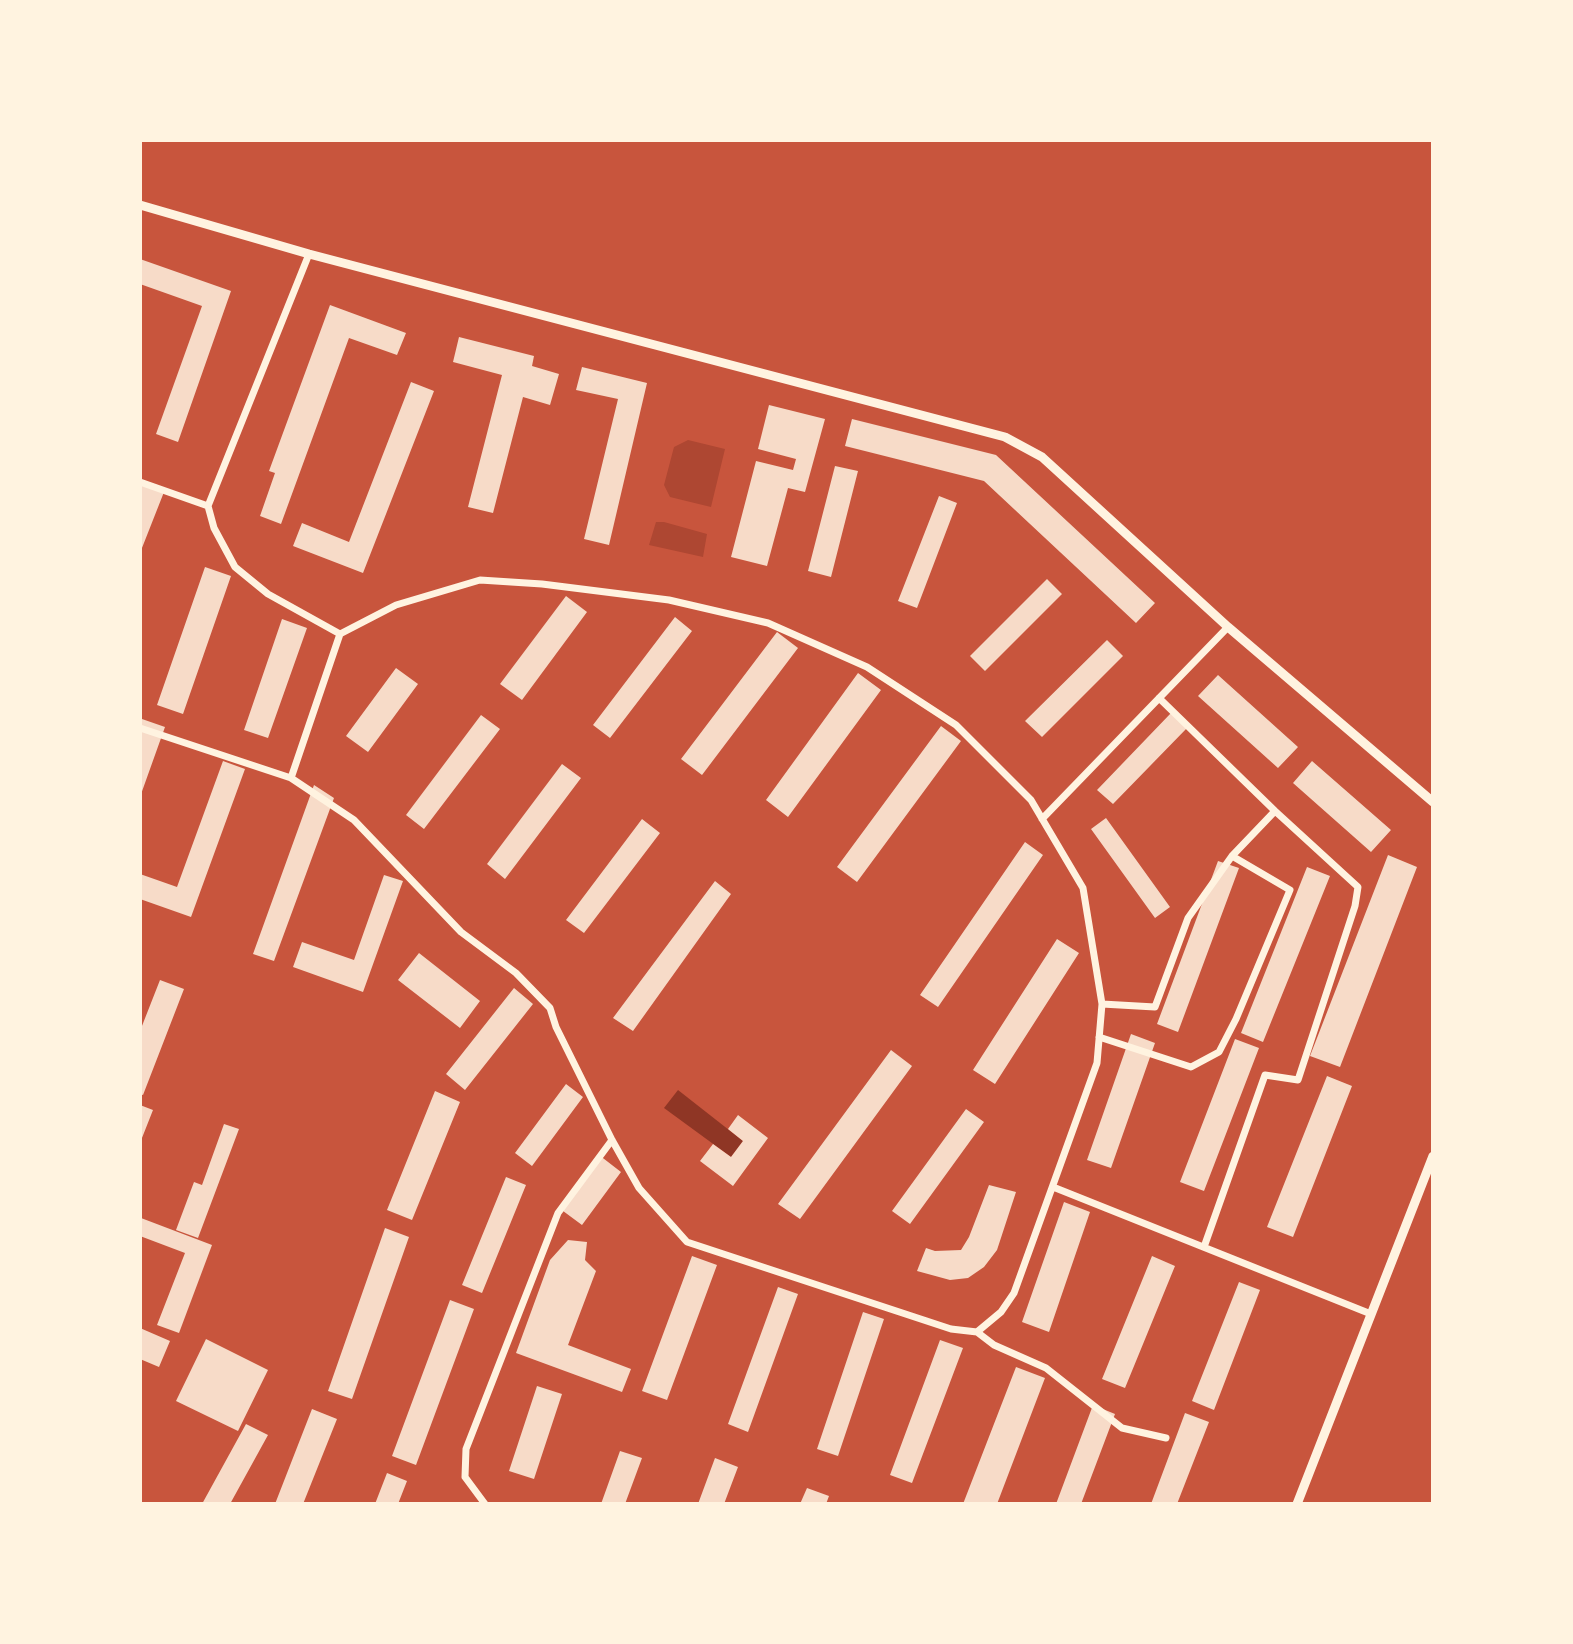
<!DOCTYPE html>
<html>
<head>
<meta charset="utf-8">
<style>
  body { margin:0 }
  #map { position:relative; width:1573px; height:1644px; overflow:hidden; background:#c8553d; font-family:"IBM Plex Sans",sans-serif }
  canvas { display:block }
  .frame { position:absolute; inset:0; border:142px solid #fff3e0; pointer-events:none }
</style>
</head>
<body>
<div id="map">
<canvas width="1573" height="1644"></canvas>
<div class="frame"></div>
</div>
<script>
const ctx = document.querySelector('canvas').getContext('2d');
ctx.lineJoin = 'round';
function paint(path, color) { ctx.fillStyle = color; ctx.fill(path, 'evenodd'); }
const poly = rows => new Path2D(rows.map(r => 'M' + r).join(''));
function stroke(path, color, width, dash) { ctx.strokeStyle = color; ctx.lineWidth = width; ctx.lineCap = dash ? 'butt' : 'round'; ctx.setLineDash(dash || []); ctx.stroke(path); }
const green = poly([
  [688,440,725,449,711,507,670,497,664,485,674,447],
  [656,522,664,522,707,534,703,557,649,545]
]);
const water = poly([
  [678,1090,743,1141,731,1157,664,1108]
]);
const building = poly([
  [140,259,231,291,178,442,156,434,202,306,140,284],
  [330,305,406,333,397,355,349,338,281,524,260,516,275,473,269,471],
  [459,337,534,356,532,366,559,374,550,405,523,397,493,513,468,507,502,375,453,362],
  [582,367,647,383,609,545,584,539,618,399,576,390],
  [411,382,434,391,363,573,293,546,302,523,349,542],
  [769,405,825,419,805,492,788,488,767,566,731,557,756,461,793,470,796,459,758,449],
  [852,419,996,455,1155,603,1136,623,984,481,845,446],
  [835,466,858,471,831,577,808,571],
  [140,483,164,492,140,553],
  [939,496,957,503,917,608,898,601],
  [205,567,231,576,183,714,157,705],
  [1047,579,1062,594,985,671,970,656],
  [566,596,587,612,522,700,500,684],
  [675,617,692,631,610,738,593,725],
  [282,619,307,628,268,738,244,730],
  [777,632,798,648,702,775,681,759],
  [1107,640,1123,656,1042,737,1025,721],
  [396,668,418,684,368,752,346,736],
  [858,673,881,690,788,817,766,800],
  [1218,675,1298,747,1278,768,1198,696],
  [1171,713,1187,728,1113,804,1097,790],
  [481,715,500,729,424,829,406,815],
  [142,719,165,727,140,797,140,725],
  [941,726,961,741,857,882,837,867],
  [223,761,245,769,191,917,140,899,140,874,177,887],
  [1312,761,1391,830,1371,852,1293,783],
  [562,764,581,778,505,879,487,864],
  [314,785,334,798,274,961,253,954],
  [1106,818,1170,907,1155,918,1091,829],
  [642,819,660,833,584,933,566,920],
  [1025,842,1043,855,938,1007,920,995],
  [1388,855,1417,867,1340,1067,1310,1056],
  [1218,861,1239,868,1178,1032,1157,1024],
  [1307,867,1330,876,1263,1042,1241,1033],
  [384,875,403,881,363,992,293,967,302,942,354,960],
  [715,881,731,894,633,1031,613,1018],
  [1057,939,1079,953,995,1084,973,1070],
  [419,953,480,1001,460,1028,398,980],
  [160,980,184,989,143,1095,140,1094,140,1031],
  [514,988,533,1004,465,1090,446,1074],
  [1131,1034,1155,1043,1111,1168,1087,1160],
  [1235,1039,1259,1048,1204,1191,1180,1182],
  [891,1050,912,1066,800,1219,778,1204],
  [1327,1076,1352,1086,1293,1237,1267,1227],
  [566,1084,583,1097,532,1166,515,1153],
  [435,1091,460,1102,412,1220,387,1210],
  [140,1105,153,1110,140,1143],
  [966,1109,984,1122,910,1224,892,1211],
  [738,1115,768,1138,733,1186,700,1161,713,1144,731,1157,743,1141,728,1129],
  [224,1124,239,1129,198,1238,176,1230,194,1182,202,1185],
  [599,1155,621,1172,582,1225,559,1208],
  [506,1177,526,1185,482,1293,462,1285],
  [989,1185,1016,1192,997,1250,984,1267,968,1278,950,1280,917,1271,926,1248,935,1251,961,1250,969,1237],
  [1064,1202,1090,1212,1049,1332,1022,1322],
  [141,1218,212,1245,179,1333,157,1325,185,1253,140,1236],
  [385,1228,409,1237,352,1399,328,1391],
  [568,1240,587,1242,585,1260,596,1271,568,1345,631,1369,622,1392,516,1353,550,1260],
  [692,1256,717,1265,667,1400,642,1391],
  [1152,1256,1175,1266,1125,1388,1102,1379],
  [1239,1282,1260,1290,1214,1410,1192,1401],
  [778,1287,798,1294,748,1432,728,1424],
  [450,1300,474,1309,416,1465,392,1456],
  [863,1312,884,1319,838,1456,817,1449],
  [140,1328,170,1341,159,1367,140,1359],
  [206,1339,268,1370,238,1431,176,1401],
  [940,1340,963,1348,912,1483,890,1475],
  [1016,1367,1045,1378,997,1504,963,1504],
  [537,1386,562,1394,534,1479,509,1471],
  [1093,1405,1115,1414,1081,1504,1056,1504],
  [312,1409,337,1419,303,1504,275,1504],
  [1185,1413,1209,1422,1177,1504,1151,1504],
  [246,1424,268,1435,230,1504,202,1504],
  [620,1451,642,1458,625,1504,601,1504],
  [715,1458,738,1467,724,1504,698,1504],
  [387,1473,407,1481,398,1504,375,1504],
  [807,1488,829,1496,826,1504,800,1504]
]);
const minor = poly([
  [140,482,208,506],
  [1159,698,1275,811,1358,887,1355,906,1298,1080,1265,1075,1204,1247],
  [140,728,291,778,340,634,268,594,235,567,214,528,208,506,309,254],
  [291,778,354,820,461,932,516,973,550,1008,556,1027,612,1140,639,1188,687,1242,951,1329,977,1332,1001,1312,1014,1293,1097,1063,1102,1004,1083,888,1031,800,956,725,867,667,768,623,669,600,542,584,480,580,396,605,340,634],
  [1042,819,1228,627],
  [1102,1004,1155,1007,1188,918,1232,856],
  [1099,1037,1191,1067,1219,1052,1236,1019,1290,890,1232,856,1275,811],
  [1053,1187,1371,1314],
  [977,1332,994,1345,1046,1368,1122,1428,1166,1438],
  [485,1504,465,1477,466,1449,558,1213,612,1140]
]);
const tertiary = poly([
  [140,205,309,254,1005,437,1042,457,1228,627,1433,802],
  [1297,1504,1433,1156]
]);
paint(green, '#ae4732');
paint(water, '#8f3625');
paint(building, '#f7dbc8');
stroke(minor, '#fff3e0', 7);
stroke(tertiary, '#fff3e0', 9);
</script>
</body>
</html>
